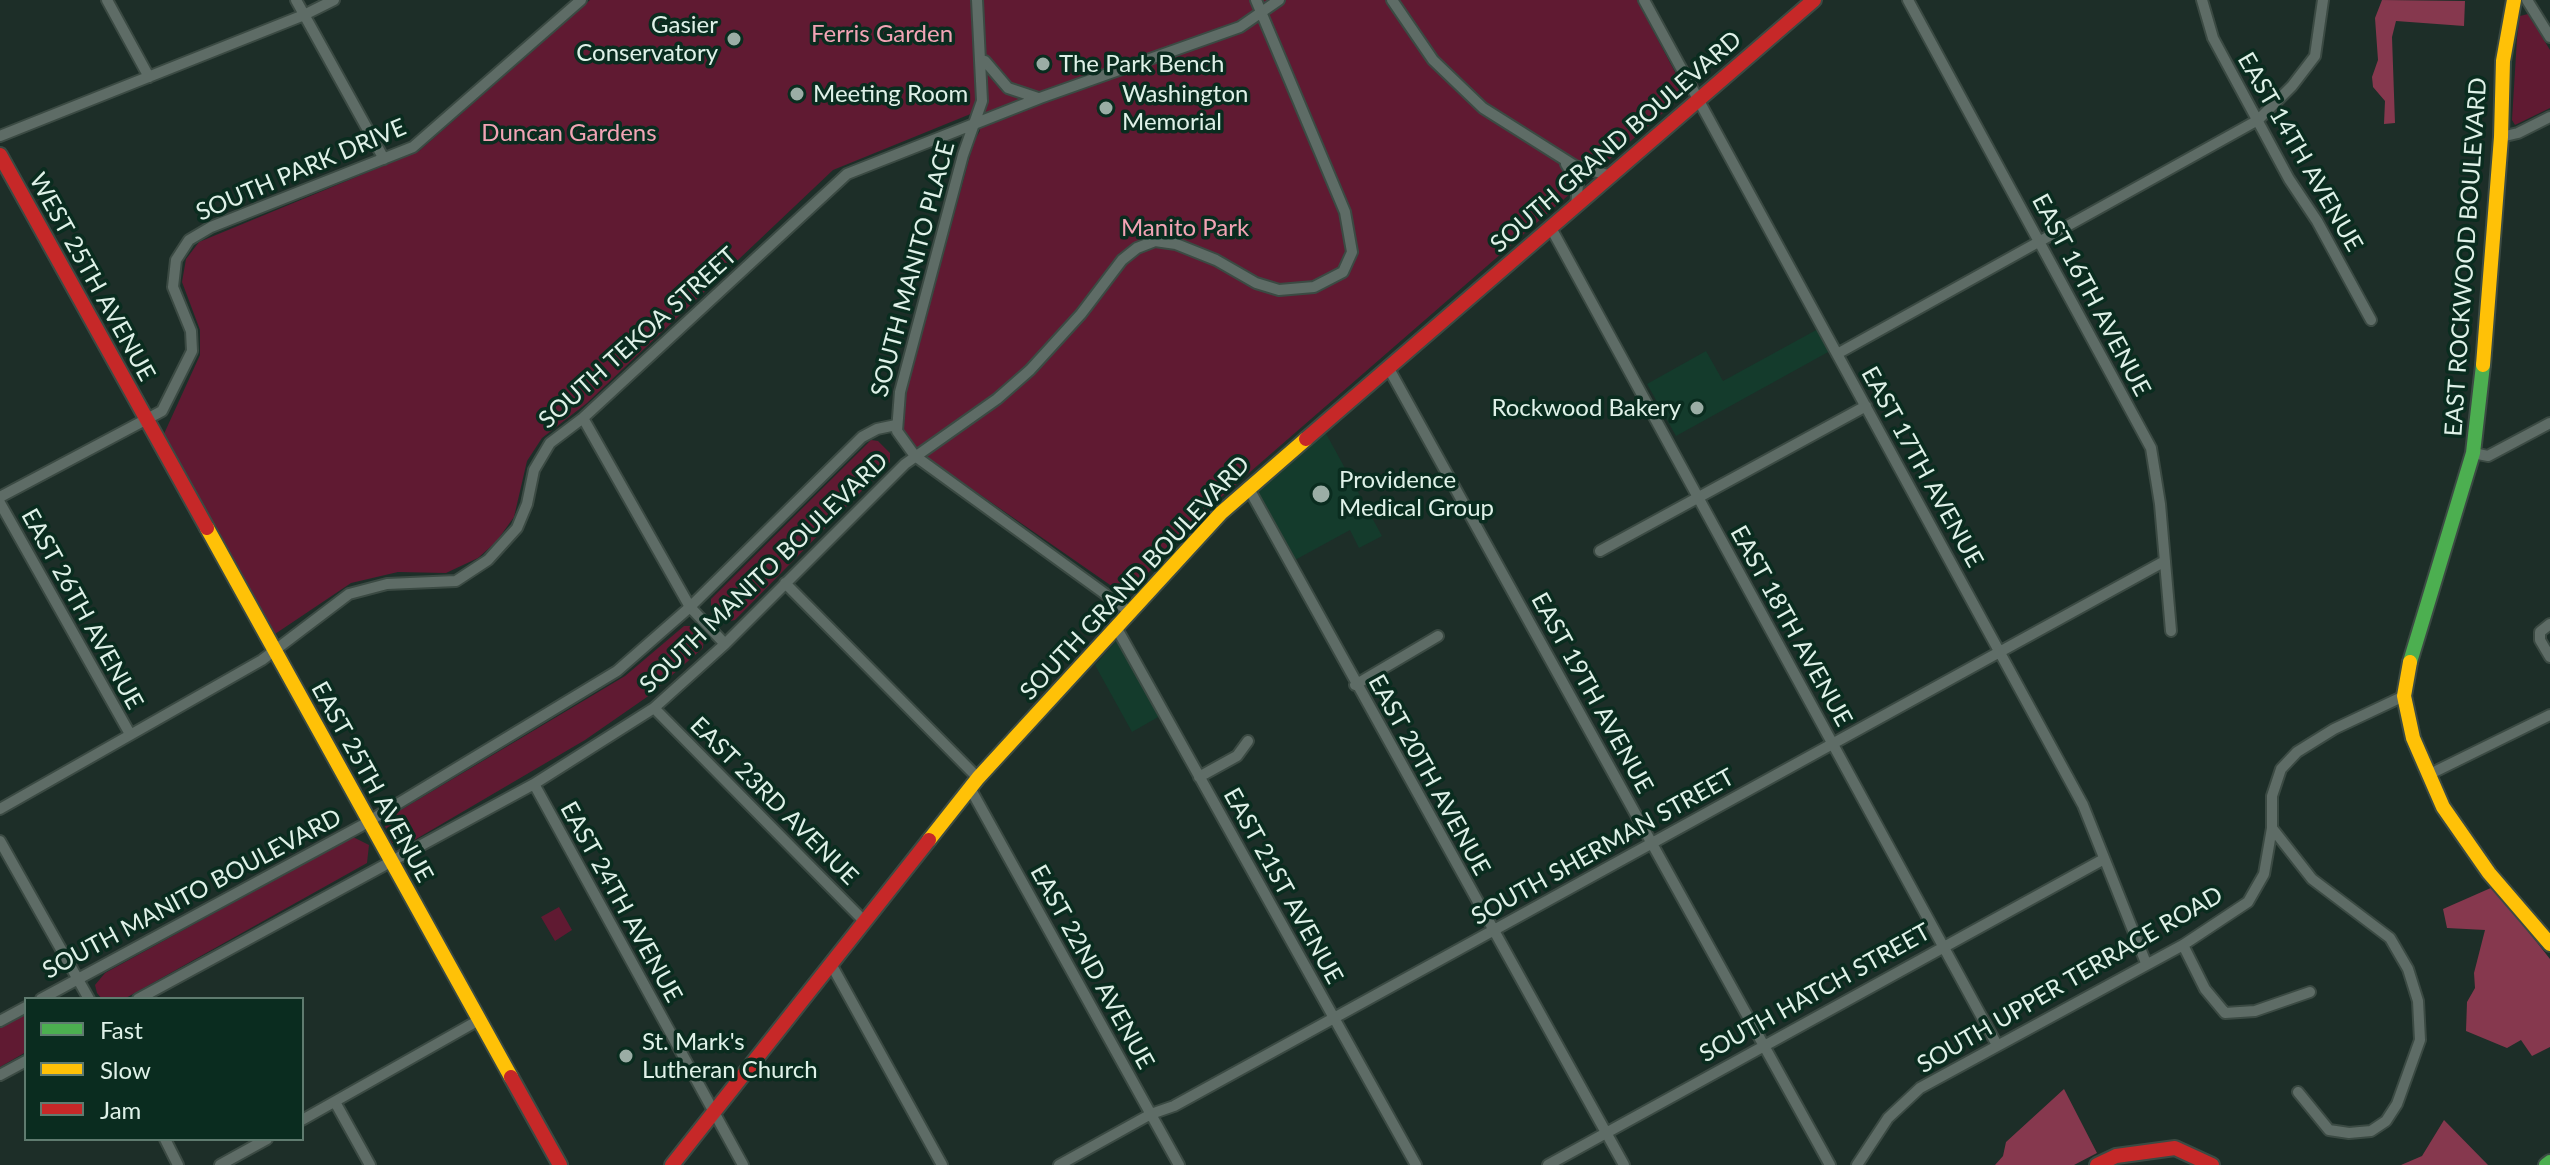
<!DOCTYPE html>
<html>
<head>
<meta charset="utf-8">
<style>
  body { margin:0 }
  #map { position:relative; width:2550px; height:1165px; overflow:hidden; background:#1d2e28; font-family:Lato,sans-serif }
  canvas { display:block }
  .legend { position:absolute; left:24px; top:997px; width:280px; height:144px; box-sizing:border-box; background:#0a2c1f; border:2px solid #5f7b6f; margin:0; padding:10px 14px; list-style:none; font-size:24px; color:#dff1e8 }
  .legend li { display:flex; align-items:center; gap:16px; height:40px }
  .legend b { width:40px; border:2px solid #5f7b6f }
</style>
</head>
<body>
<div id="map">
<canvas width="2550" height="1165"></canvas>
<ul class="legend">
<li><b style="height:10px;background:#4caf50"></b>Fast</li>
<li><b style="height:10px;background:#ffc107"></b>Slow</li>
<li><b style="height:10px;background:#c62828"></b>Jam</li>
</ul>
</div>
<script>
const ctx = document.querySelector('canvas').getContext('2d');
ctx.lineJoin = 'round';
function paint(path, color) { ctx.fillStyle = color; ctx.fill(path, 'evenodd'); }
const poly = rows => new Path2D(rows.map(r => 'M' + r).join(''));
function stroke(path, color, width, dash) { ctx.strokeStyle = color; ctx.lineWidth = width; ctx.lineCap = dash ? 'butt' : 'round'; ctx.setLineDash(dash || []); ctx.stroke(path); }
function write(font, color, halo, rows, align = 'center') {
  ctx.font = font + ' Lato,sans-serif'; ctx.lineWidth = 7; ctx.setLineDash([]); ctx.textBaseline = 'middle'; ctx.strokeStyle = halo; ctx.fillStyle = color; for (const [text, x, y, turn = 0] of rows) {
    ctx.save(); ctx.translate(x, y); ctx.rotate((+turn || 0) * Math.PI / 180); ctx.textAlign = isNaN(turn) ? turn : align; if (halo) ctx.strokeText(text, 0, 0); ctx.fillText(text, 0, 0); ctx.restore();
  }
}
const built = poly([
  [1818,329,1830,351,1676,436,1647,384,1706,351,1723,381],
  [1323,428,1382,536,1359,548,1350,530,1284,566,1247,500],
  [1117,640,1160,716,1132,732,1095,665]
]);
const green = poly([
  [590,0,1637,0,1686,93,1219,499,1126,596,933,462,910,445,902,431,902,408,974,141,980,131,973,113,833,170,587,403,542,438,527,461,514,517,496,542,478,558,446,573,398,572,351,583,275,634,163,436,200,355,200,330,182,282,186,259,199,242,419,151],
  [2528,14,2550,50,2550,108,2515,125,2512,120,2517,38,2520,16],
  [871,440,878,441,890,453,890,462,735,620,725,622,711,609,711,599],
  [684,626,696,626,704,636,703,648,647,697,585,740,406,845,392,843,385,826,389,817,625,676],
  [353,837,369,845,367,863,124,999,102,999,97,993,95,985,105,973],
  [559,907,572,930,555,941,541,917],
  [26,1013,26,1052,0,1067,0,1028]
]);
const forest = poly([
  [2382,0,2465,1,2464,26,2396,21,2392,37,2395,123,2384,124,2385,101,2373,87,2372,77,2378,60,2375,18],
  [2493,887,2550,959,2550,1047,2532,1056,2521,1040,2507,1048,2466,1031,2467,1002,2475,988,2474,973,2485,930,2447,928,2443,909],
  [2064,1089,2097,1153,2074,1165,1995,1165,2003,1156,2006,1142],
  [2444,1120,2488,1165,2401,1165,2422,1156]
]);
const street = poly([
  [107,0,149,77],
  [296,0,384,159],
  [977,0,982,101,963,155,900,392,897,431,915,456,1130,612],
  [1392,0,1433,60,1483,108,1575,166,1612,176],
  [1644,0,2083,805,2146,963],
  [1908,0,2151,448,2160,504,2171,631],
  [2202,0,2213,38,2289,179,2317,221,2371,320],
  [2527,0,2550,37],
  [985,61,1008,88,1038,98],
  [0,136,304,15,334,0],
  [2501,137,2518,133,2550,117],
  [1566,164,1578,184,1576,207],
  [1551,228,1996,1043],
  [1837,354,2258,120,2292,86,2315,56,2323,0],
  [1388,367,1830,1165],
  [583,418,690,607,725,644],
  [2473,453,2488,456,2550,423],
  [1248,487,1624,1165],
  [0,497,162,411,192,351,191,331,173,287,176,260,189,240,211,227,413,147,581,0],
  [0,503,130,734],
  [1600,551,1866,406],
  [785,583,978,778],
  [2550,624,2540,632,2540,640,2550,657],
  [1116,627,1416,1165],
  [1355,685,1438,636],
  [654,708,865,922],
  [2428,775,2550,715],
  [1199,777,1237,756,1248,741],
  [534,784,743,1165],
  [970,788,1179,1165],
  [0,809,262,660,349,594,387,584,456,581,488,560,517,528,527,504,534,470,550,443,583,418,847,174,1040,98,1240,27,1279,0],
  [2272,828,2312,879,2390,938,2408,969,2418,1001,2420,1040,2397,1104,2386,1121,2371,1131,2349,1133,2329,1130,2298,1092],
  [0,841,89,999],
  [2183,945,2205,989,2225,1013,2255,1011,2310,992],
  [831,964,942,1165],
  [41,999,361,826,617,671,690,607,862,437,877,429,896,425],
  [138,999,534,784,654,708,725,644,905,464,997,399,1030,370,1081,314,1122,260,1137,248,1155,241,1176,244,1216,260,1256,283,1279,290,1314,287,1343,272,1352,252,1345,212,1256,0],
  [0,1021,26,1007],
  [0,1075,26,1061],
  [335,1102,370,1165],
  [302,1120,479,1020],
  [165,1139,178,1165],
  [220,1165,267,1139],
  [1059,1165,1151,1114,1174,1106,2165,561],
  [1548,1165,2104,859],
  [1857,1165,1888,1118,1920,1088,2183,945,2248,902,2264,874,2272,828,2272,796,2281,769,2297,752,2334,729,2404,696]
]);
const fast = poly([
  [2410,662,2473,453,2483,365],
  [2546,1165,2550,1162]
]);
const slow = poly([
  [2483,365,2501,137,2503,61,2514,0],
  [207,528,511,1077],
  [2410,662,2404,696,2413,738,2443,807,2489,873,2550,944],
  [929,840,978,778,1221,513,1306,439]
]);
const jam = poly([
  [0,155,207,528],
  [1306,439,1814,0],
  [511,1077,560,1165],
  [672,1165,929,840],
  [2097,1165,2116,1156,2175,1148,2212,1165]
]);
const markers = [
  [734,39,8,"#9bada5"],
  [1043,64,8,"#9bada5"],
  [797,94,8,"#9bada5"],
  [1106,108,8,"#9bada5"],
  [1697,408,8,"#9bada5"],
  [1321,494,10,"#9bada5"],
  [626,1056,8,"#9bada5"]
];
const poiNames = [
  ["Gasier",718,25,"right"],
  ["Conservatory",718,53,"right"],
  ["The Park Bench",1059,64],
  ["Meeting Room",813,94],
  ["Washington",1122,94],
  ["Memorial",1122,122],
  ["Rockwood Bakery",1681,408,"right"],
  ["Providence",1339,480],
  ["Medical Group",1339,508],
  ["St. Mark's",642,1042],
  ["Lutheran Church",642,1070]
];
const parkNames = [
  ["Ferris Garden",882,34],
  ["Duncan Gardens",569,133],
  ["Manito Park",1185,228]
];
const streetNames = [
  ["SOUTH GRAND BOULEVARD",1616,142,-41],
  ["EAST 14TH AVENUE",2300,152,60],
  ["SOUTH PARK DRIVE",301,170,-23],
  ["EAST ROCKWOOD BOULEVARD",2466,257,-86],
  ["SOUTH MANITO PLACE",913,269,-75],
  ["WEST 25TH AVENUE",92,277,61],
  ["EAST 16TH AVENUE",2091,295,62],
  ["SOUTH TEKOA STREET",638,338,-42],
  ["EAST 17TH AVENUE",1922,467,61],
  ["SOUTH MANITO BOULEVARD",764,573,-44],
  ["SOUTH GRAND BOULEVARD",1135,578,-47],
  ["EAST 26TH AVENUE",82,609,61],
  ["EAST 18TH AVENUE",1791,626,61],
  ["EAST 19TH AVENUE",1592,693,61],
  ["EAST 20TH AVENUE",1429,775,61],
  ["EAST 25TH AVENUE",372,782,61],
  ["EAST 23RD AVENUE",774,801,45],
  ["SOUTH SHERMAN STREET",1603,847,-29],
  ["EAST 21ST AVENUE",1283,886,61],
  ["SOUTH MANITO BOULEVARD",192,894,-28],
  ["EAST 24TH AVENUE",621,902,61],
  ["EAST 22ND AVENUE",1092,967,61],
  ["SOUTH UPPER TERRACE ROAD",2070,980,-30],
  ["SOUTH HATCH STREET",1815,993,-29]
];
paint(built, '#143b2c');
paint(green, '#601a32');
paint(forest, '#86384e');
stroke(street, '#3b4a43', 14);
stroke(fast, '#3b4a43', 18);
stroke(slow, '#3b4a43', 18);
stroke(jam, '#3b4a43', 18);
stroke(street, '#5e6c66', 10);
stroke(fast, '#4caf50', 14);
stroke(slow, '#ffc107', 14);
stroke(jam, '#c62828', 14);
for (const [x, y, r, color] of markers) { const dot = new Path2D(); dot.arc(x, y, r, 0, 2 * Math.PI); ctx.fillStyle = color; ctx.fill(dot); stroke(dot, '#0a2c1f', 3); }
write('24px', '#dff1e8', '#0a2c1f', poiNames, 'left');
write('24px', '#f2a4b5', '#0a2c1f', parkNames);
write('24px', '#dff1e8', '#0a2c1f', streetNames);
</script>
</body>
</html>
